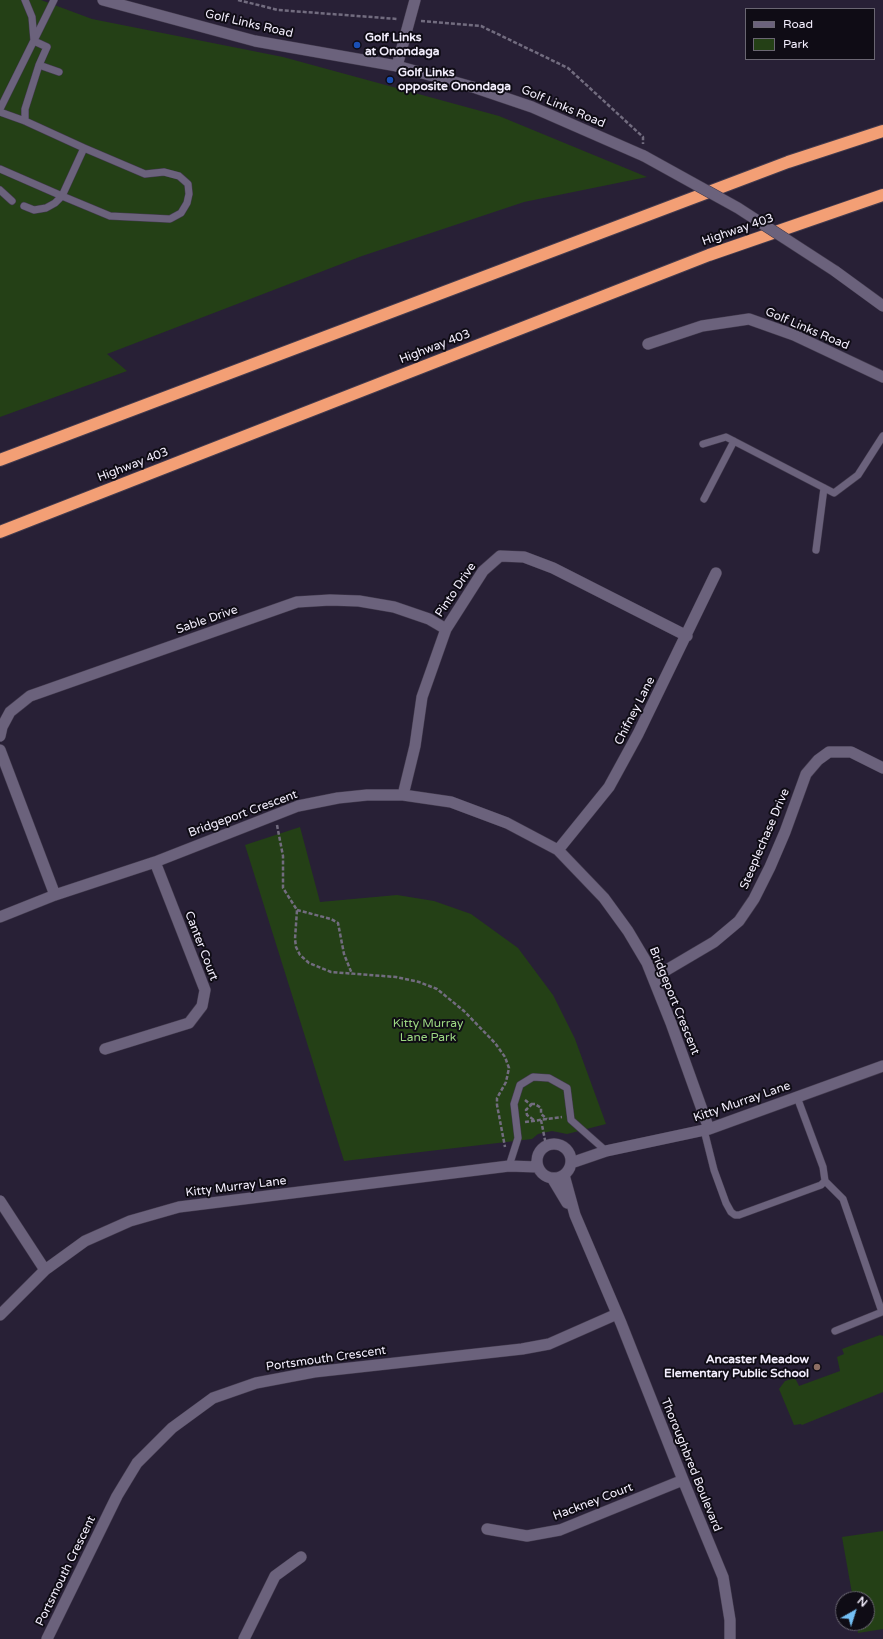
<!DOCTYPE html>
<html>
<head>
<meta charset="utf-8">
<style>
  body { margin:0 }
  #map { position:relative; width:883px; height:1639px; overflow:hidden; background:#282036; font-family:"Varela Round",sans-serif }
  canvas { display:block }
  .legend { position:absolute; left:745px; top:8px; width:130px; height:52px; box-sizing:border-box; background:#0f0c15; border:1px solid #6a6672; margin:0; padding:5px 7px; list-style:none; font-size:12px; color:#f3eefd }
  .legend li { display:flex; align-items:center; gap:8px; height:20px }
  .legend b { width:20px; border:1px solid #6a6672 }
  .north { position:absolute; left:835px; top:1591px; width:40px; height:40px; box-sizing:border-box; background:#0f0c15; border:1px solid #6a6672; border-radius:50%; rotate:39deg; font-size:11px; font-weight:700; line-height:16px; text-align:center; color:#f3eefd }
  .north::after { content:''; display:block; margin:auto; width:14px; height:18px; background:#74c0f6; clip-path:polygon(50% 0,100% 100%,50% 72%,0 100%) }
</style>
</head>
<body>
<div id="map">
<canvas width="883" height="1639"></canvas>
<ul class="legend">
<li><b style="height:5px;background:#6b627c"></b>Road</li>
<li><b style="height:11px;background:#244016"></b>Park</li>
</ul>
<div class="north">N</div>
</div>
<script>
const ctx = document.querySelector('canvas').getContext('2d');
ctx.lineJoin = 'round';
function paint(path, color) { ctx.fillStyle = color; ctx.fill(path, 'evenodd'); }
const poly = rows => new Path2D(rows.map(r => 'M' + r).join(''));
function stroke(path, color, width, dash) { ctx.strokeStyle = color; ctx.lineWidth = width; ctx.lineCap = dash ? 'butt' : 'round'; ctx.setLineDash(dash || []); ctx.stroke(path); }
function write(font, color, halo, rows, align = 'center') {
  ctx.font = font + ' "Varela Round",sans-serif'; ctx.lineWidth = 4; ctx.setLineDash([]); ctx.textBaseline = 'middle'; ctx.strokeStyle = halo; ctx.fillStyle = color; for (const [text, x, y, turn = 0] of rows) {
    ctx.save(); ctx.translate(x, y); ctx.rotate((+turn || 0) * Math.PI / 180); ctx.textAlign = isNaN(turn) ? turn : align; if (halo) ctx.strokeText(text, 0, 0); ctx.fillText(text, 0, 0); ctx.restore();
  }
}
const green = poly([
  [0,0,41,0,92,19,283,57,499,116,647,177,524,202,362,256,107,354,127,371,0,417],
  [300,827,320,902,397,895,434,901,471,914,518,948,553,995,575,1039,606,1124,567,1134,552,1131,538,1134,532,1139,344,1161,245,845],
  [880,1335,883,1336,883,1392,802,1425,801,1424,794,1425,779,1389,785,1381,795,1378,799,1386,840,1371,837,1357,844,1354,842,1349],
  [883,1531,883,1629,858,1633,857,1623,867,1623,867,1599,853,1599,842,1537]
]);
const path = poly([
  [238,0,278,10,398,19],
  [421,21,481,26,568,68,643,137,643,144],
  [277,825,283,856,283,888,297,910,295,939,296,947,300,955,309,963,331,972,396,977,419,982,437,989,464,1011,495,1043,505,1057,509,1068,506,1082,497,1098,497,1105,505,1147],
  [297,910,331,919,338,923,344,954,352,974],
  [525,1100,531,1105,526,1110,527,1115,534,1120],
  [531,1104,535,1104,541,1108,541,1114,547,1119],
  [541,1120,546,1145],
  [525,1122,562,1117]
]);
const service = poly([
  [25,0,32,17,34,41,47,47,39,65,25,109,25,121],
  [39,65,59,72],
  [0,109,54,0],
  [0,112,25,121,84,148,62,196,0,169],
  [0,190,12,201],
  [24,206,34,210,46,208,55,203,62,196,110,216,170,219,181,213,187,203,189,194,188,184,179,176,164,172,145,174,84,148],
  [703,444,726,437,834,493,858,475,883,436],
  [704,499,734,441],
  [816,550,824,488],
  [704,1130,714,1170,726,1203,731,1212,735,1215,739,1215,821,1185,825,1181,823,1167,797,1097],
  [509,1166,518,1138,514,1104,520,1085,533,1077,549,1078,567,1088,571,1120,606,1151],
  [825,1181,843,1199,882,1312,835,1331]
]);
const minor = poly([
  [397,66,415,0],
  [648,344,702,326,749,319,794,335,883,377],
  [0,736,2,727,10,712,30,696,297,602,330,600,359,601,394,607,429,619,446,629],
  [0,750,55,895],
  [403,795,415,746,422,697,446,629,483,571,500,556,524,557,553,568,687,636],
  [558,850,609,787,638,734,716,573],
  [0,917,55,895,155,862,298,806,338,798,367,795,403,795,451,802,507,823,558,850,604,898,628,931,647,963,671,1023,709,1129],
  [653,978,714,942,739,921,754,899,770,867,785,832,806,774,818,760,829,752,851,752,883,768],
  [105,1049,189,1023,202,1006,205,990,155,862],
  '537 1161a17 17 0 1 1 34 0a17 17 0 1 1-34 0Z',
  [571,1163,606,1151,709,1129,883,1066],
  [564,1175,575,1215,621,1323,683,1480,723,1577,730,1620,730,1639],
  [552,1178,567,1203],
  [0,1201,45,1270],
  [0,1315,45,1270,85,1241,130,1221,179,1207,509,1166,538,1167],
  [487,1529,527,1536,560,1530,683,1480],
  [47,1639,117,1496,137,1463,172,1428,213,1398,256,1383,314,1372,522,1349,549,1344,617,1314],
  [244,1639,275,1576,301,1557]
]);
const secondary = poly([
  [103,0,255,41,397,66,476,88,532,107,644,156],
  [835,271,883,306]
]);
const motorway = poly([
  [0,460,788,162,883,131],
  [0,532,709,255,883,195]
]);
const secondaryBridge = poly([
  [644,156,738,208,835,271]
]);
const markers = [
  [357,45,4,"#1a4fb4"],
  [390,80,4,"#1a4fb4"],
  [817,1367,4,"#8d6e63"]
];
const streetNames = [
  ["Golf Links Road",249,24,13],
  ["Golf Links Road",563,107,23],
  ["Highway 403",738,230,-19],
  ["Golf Links Road",807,329,23],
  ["Highway 403",435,347,-21],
  ["Highway 403",133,465,-21],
  ["Pinto Drive",456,590,-56],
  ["Sable Drive",207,620,-19],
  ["Chifney Lane",635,711,-63],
  ["Bridgeport Crescent",243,814,-20],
  ["Steeplechase Drive",765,839,-67],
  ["Canter Court",201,946,69],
  ["Bridgeport Crescent",674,1001,68],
  ["Kitty Murray Lane",742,1102,-19],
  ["Kitty Murray Lane",236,1187,-7],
  ["Portsmouth Crescent",326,1359,-8],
  ["Thoroughbred Boulevard",691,1465,68],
  ["Hackney Court",593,1502,-21],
  ["Portsmouth Crescent",66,1571,-64]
];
const poiNames = [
  ["Golf Links",365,38],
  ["at Onondaga",365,52],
  ["Golf Links",398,73],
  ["opposite Onondaga",398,87],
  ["Ancaster Meadow",809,1360,"right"],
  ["Elementary Public School",809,1374,"right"]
];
const parkNames = [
  ["Kitty Murray",428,1024],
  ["Lane Park",428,1038]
];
paint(green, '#244016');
stroke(service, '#433b4e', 8);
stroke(minor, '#433b4e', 12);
stroke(secondary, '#433b4e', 12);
stroke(motorway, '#433b4e', 14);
stroke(path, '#726c7f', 2.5, [4, 2]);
stroke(service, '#6b627c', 7);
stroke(minor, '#6b627c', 11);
stroke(secondary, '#6b627c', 11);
stroke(motorway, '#f39f75', 12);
stroke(secondaryBridge, '#433b4e', 12, []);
stroke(secondaryBridge, '#6b627c', 11);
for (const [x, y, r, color] of markers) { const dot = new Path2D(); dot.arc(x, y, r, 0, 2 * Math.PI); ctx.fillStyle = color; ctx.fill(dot); stroke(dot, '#0f0c15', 1.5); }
write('12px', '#f3eefd', '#0f0c15', streetNames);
write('bold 12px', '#f3eefd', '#0f0c15', poiNames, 'left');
write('12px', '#9cd782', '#0f0c15', parkNames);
</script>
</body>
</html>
